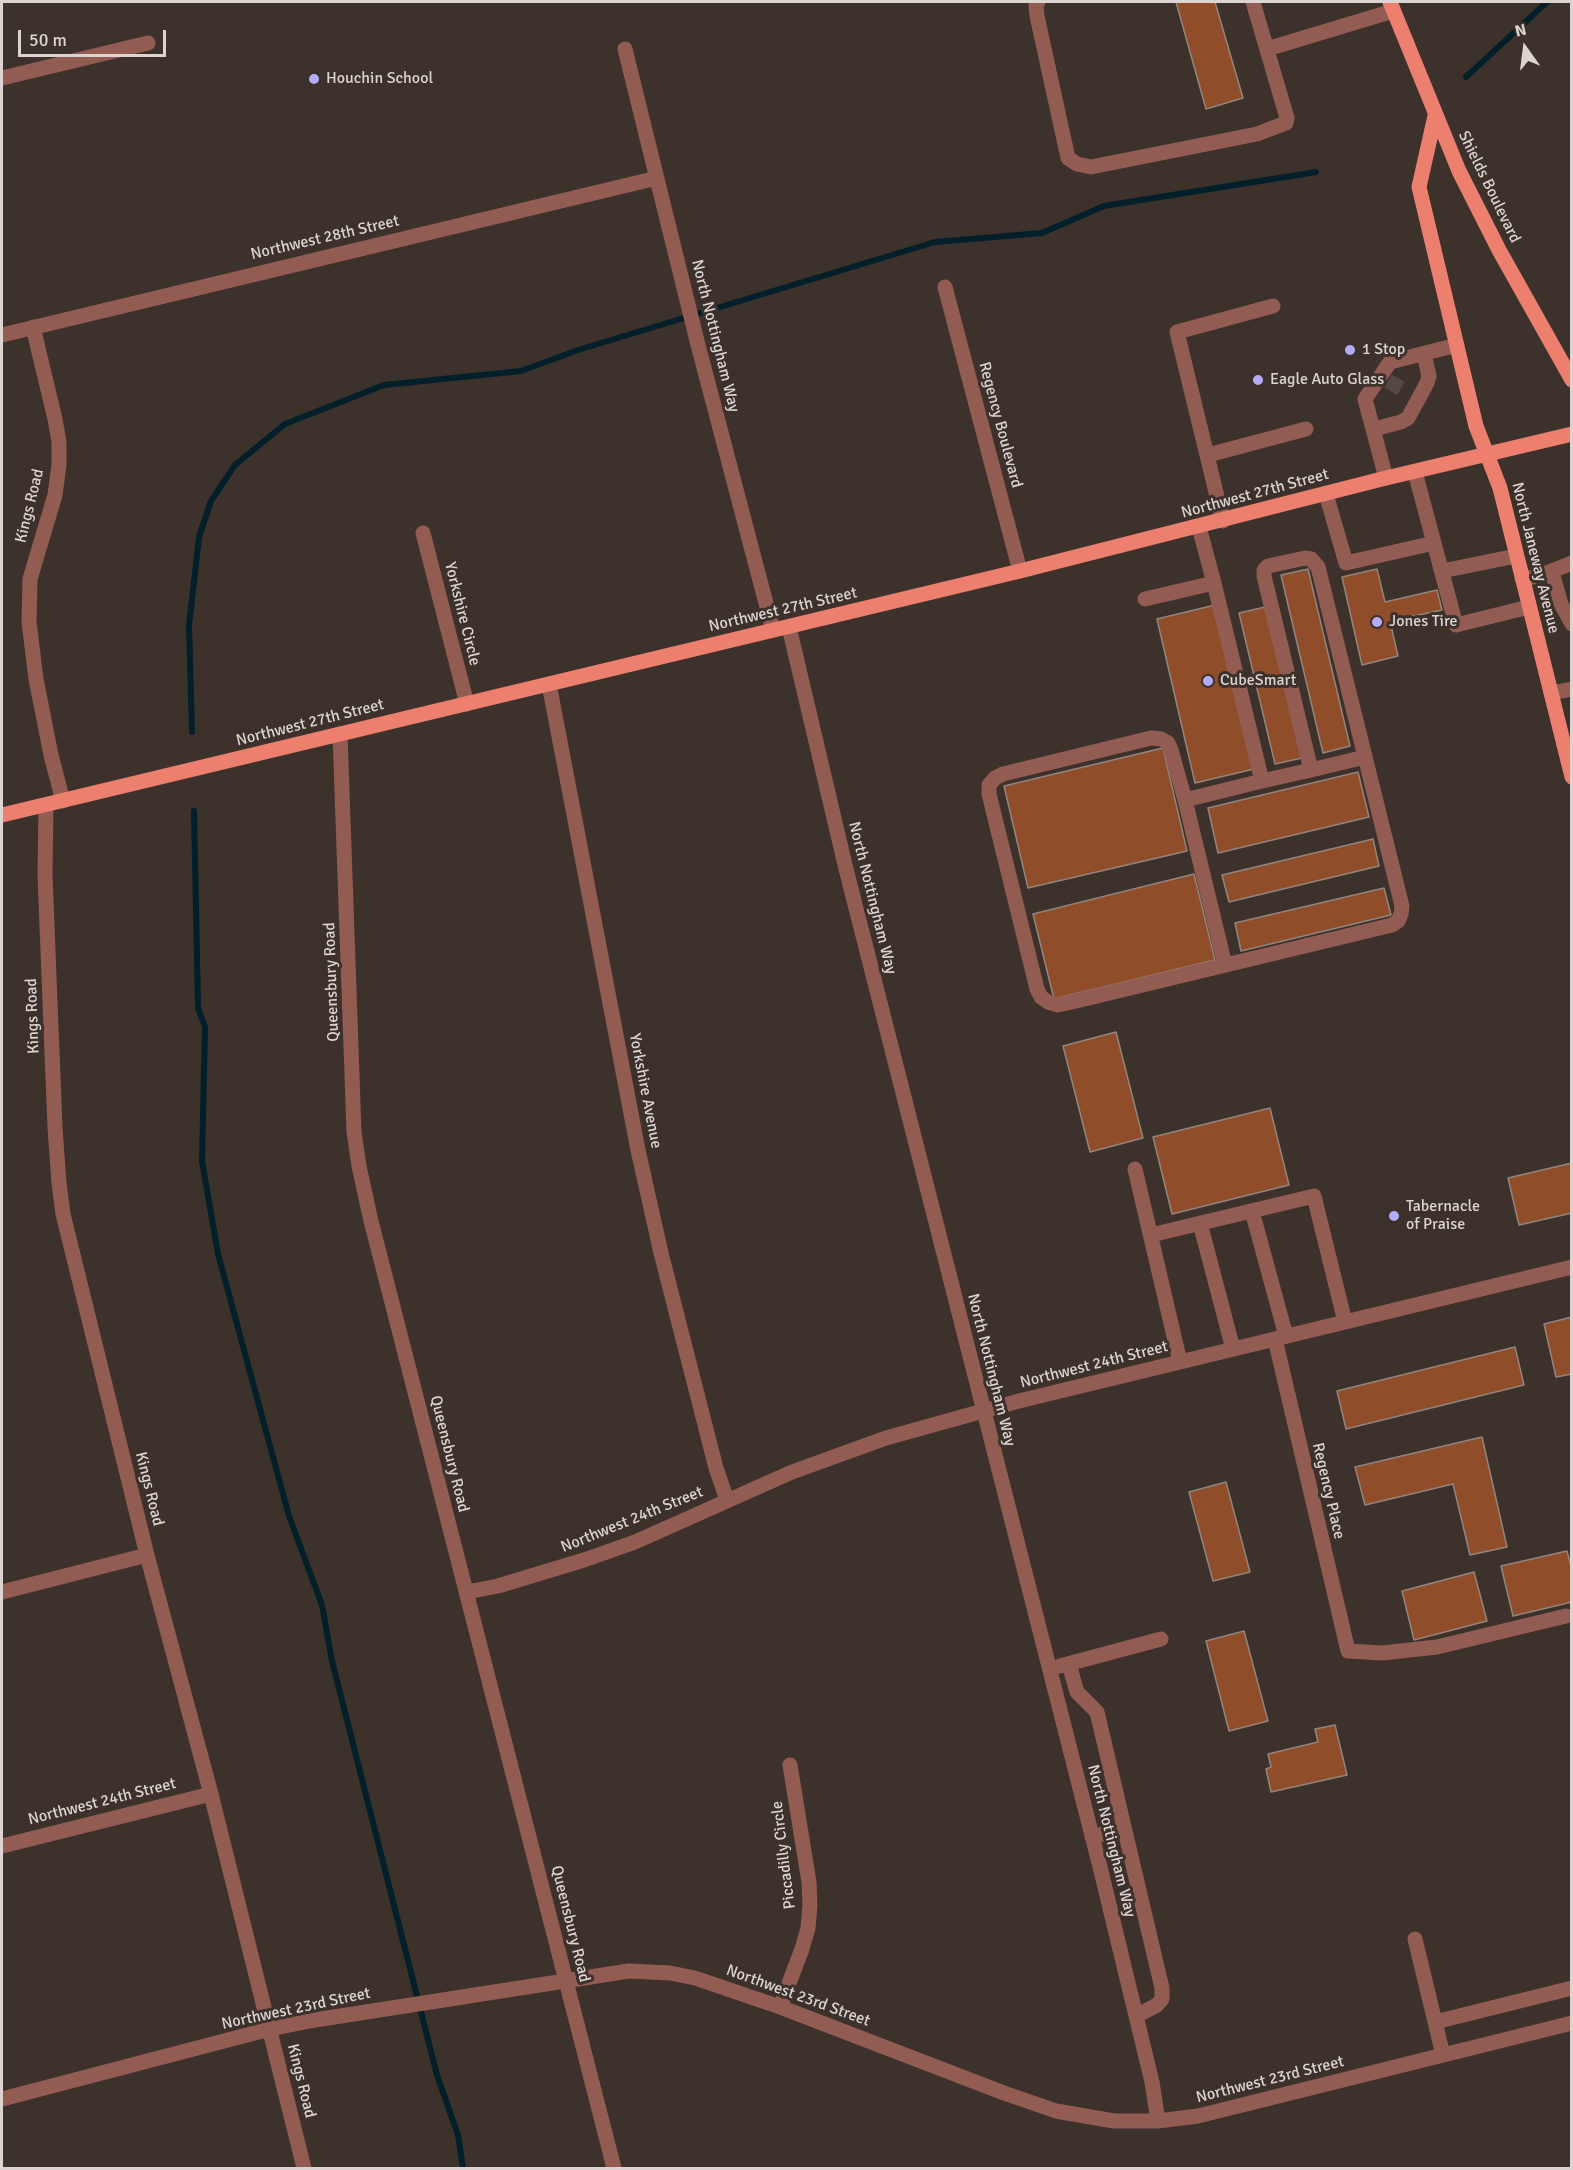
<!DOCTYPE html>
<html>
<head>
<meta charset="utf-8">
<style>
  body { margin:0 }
  #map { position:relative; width:1573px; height:2170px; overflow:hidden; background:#3d312c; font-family:Signika,sans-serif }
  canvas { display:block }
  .frame { position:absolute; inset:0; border:3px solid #dcd4d1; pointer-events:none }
  .north { position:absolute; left:1495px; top:18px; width:60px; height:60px; -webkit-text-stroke:4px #3d312c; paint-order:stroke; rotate:346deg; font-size:16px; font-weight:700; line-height:24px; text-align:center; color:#dcd4d1 }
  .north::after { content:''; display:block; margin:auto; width:21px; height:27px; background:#dcd4d1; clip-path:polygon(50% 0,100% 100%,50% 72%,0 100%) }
  .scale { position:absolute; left:18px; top:30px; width:148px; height:27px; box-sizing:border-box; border:3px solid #dcd4d1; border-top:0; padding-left:8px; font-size:18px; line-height:21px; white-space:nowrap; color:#dcd4d1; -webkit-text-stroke:4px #3d312c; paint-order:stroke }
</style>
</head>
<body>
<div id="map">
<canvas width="1573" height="2170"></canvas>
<div class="frame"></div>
<div class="north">N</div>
<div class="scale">50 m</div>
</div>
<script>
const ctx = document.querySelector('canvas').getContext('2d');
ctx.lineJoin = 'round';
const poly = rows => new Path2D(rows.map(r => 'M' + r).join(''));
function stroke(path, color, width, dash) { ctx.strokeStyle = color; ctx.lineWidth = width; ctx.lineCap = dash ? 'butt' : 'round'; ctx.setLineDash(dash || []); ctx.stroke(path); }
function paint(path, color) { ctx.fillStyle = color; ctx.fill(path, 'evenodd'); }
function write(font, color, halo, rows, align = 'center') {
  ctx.font = font + ' Signika,sans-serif'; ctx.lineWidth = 6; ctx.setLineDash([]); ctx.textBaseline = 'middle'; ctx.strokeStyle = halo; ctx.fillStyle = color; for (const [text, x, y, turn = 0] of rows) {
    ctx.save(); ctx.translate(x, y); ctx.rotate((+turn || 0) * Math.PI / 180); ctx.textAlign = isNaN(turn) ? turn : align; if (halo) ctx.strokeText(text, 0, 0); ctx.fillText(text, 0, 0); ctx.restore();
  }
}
const stream = poly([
  [1466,77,1547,2],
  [192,732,189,626,199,537,211,501,235,465,285,424,384,385,521,371,578,350,935,242,1042,233,1104,206,1316,172],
  [194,811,198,1008,205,1027,202,1161,218,1254,289,1516,322,1605,332,1661,437,2075,458,2135,463,2168]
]);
const building = poly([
  [1176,2,1215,2,1243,98,1206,109,1176,2],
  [1308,569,1350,746,1323,753,1281,575,1308,569],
  [1377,569,1385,602,1437,590,1442,610,1390,621,1398,656,1362,665,1342,577,1377,569],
  [1215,605,1254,769,1195,783,1157,619,1215,605],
  [1265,607,1302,758,1275,764,1239,613,1265,607],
  [1163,748,1187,851,1028,888,1004,786,1163,748],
  [1358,772,1369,817,1218,853,1208,808,1358,772],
  [1373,839,1379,866,1229,902,1222,875,1373,839],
  [1194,874,1215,960,1054,999,1033,914,1194,874],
  [1384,888,1391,915,1241,951,1235,923,1384,888],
  [1116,1032,1143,1138,1090,1152,1063,1046,1116,1032],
  [1270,1108,1289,1185,1172,1214,1153,1137,1270,1108],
  [1572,1163,1572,1213,1519,1225,1508,1178,1572,1163],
  [1572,1317,1572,1374,1556,1377,1544,1324,1572,1317],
  [1515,1347,1524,1385,1346,1429,1337,1391,1515,1347],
  [1482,1437,1507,1547,1470,1555,1453,1484,1365,1505,1355,1467,1482,1437],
  [1226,1482,1250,1572,1213,1581,1189,1492,1226,1482],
  [1567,1551,1572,1570,1572,1602,1513,1616,1501,1566,1567,1551],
  [1474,1572,1487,1621,1414,1640,1402,1591,1474,1572],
  [1244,1631,1268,1721,1229,1731,1206,1641,1244,1631],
  [1335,1725,1347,1775,1271,1792,1266,1769,1271,1767,1268,1754,1318,1742,1315,1729,1335,1725]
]);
const minorTunnel = poly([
  [1388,381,1407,392]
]);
const minor = poly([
  [1038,2,1036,5,1037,16,1068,158,1077,164,1091,167,1257,134,1286,123,1287,118,1253,2],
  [625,49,697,341,773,630],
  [1267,49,1393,11],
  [2,78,148,43],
  [945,287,1020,571],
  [33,327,55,419,59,442,59,465,55,495,30,579,29,622,36,679,51,755,63,801],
  [2,335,657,178],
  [1374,429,1401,422,1408,418,1427,383,1429,376,1424,354],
  [1208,455,1306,429],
  [1386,478,1365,399,1390,362,1457,345],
  [1326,494,1346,563,1434,543,1415,472],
  [1223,521,1177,332,1273,306],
  [423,533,467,704],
  [1434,543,1456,625,1529,607],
  [1442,571,1516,556],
  [1552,572,1561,604,1572,624],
  [1522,579,1539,576,1572,563],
  [1214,583,1262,781,1185,800,1171,750,1168,743,1161,739,1151,738,1003,774,995,778,989,785,989,794,1037,989,1041,997,1048,1002,1058,1005,1072,1002,1392,925,1398,921,1401,914,1402,906,1318,567,1311,559,1305,558,1268,566,1264,570,1264,576,1311,770,1262,781],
  [1145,599,1214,583,1199,527],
  [789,627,846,869,1101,1871,1152,2082,1158,2121],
  [549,684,638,1150,661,1253,716,1468,727,1500],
  [1551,693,1572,689],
  [340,734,354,1132,359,1166,371,1221,614,2168],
  [1311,770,1365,757],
  [1185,800,1225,965],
  [46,805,45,875,55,1128,59,1183,63,1214,147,1555,211,1794,304,2168],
  [1135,1169,1180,1362],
  [1252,1211,1286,1336],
  [1200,1223,1233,1349],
  [1151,1235,1314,1196,1345,1322],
  [1275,1339,1348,1651,1382,1653,1437,1647,1566,1616],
  [2,1592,147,1555],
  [467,1592,498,1586,584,1560,635,1542,792,1472,886,1438,1019,1401,1572,1267],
  [1069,1664,1077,1692,1097,1712,1162,1988,1162,1999,1157,2005,1136,2016],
  [1060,1666,1161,1639],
  [1092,1837,1124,1828],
  [2,1846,211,1794],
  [1415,1939,1443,2055],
  [780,2007,802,1949,808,1928,810,1905,809,1882,790,1765],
  [1435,2022,1572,1988],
  [2,2099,270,2029,315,2020,629,1971,670,1973,695,1978,780,2007,1004,2093,1056,2111,1114,2121,1158,2121,1198,2116,1572,2023]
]);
const major = poly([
  [1390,2,1459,171,1499,250,1572,380],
  [1435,116,1419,187,1476,426,1500,488,1572,777],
  [2,815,1020,571,1386,478,1572,434]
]);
const markers = [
  [314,79,6,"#b4acf9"],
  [1350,350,6,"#b4acf9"],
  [1258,380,6,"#b4acf9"],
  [1377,622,6,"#b4acf9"],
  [1208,681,6,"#b4acf9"],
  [1394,1216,6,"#b4acf9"]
];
const poiNames = [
  ["Houchin School",326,79],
  ["1 Stop",1362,350],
  ["Eagle Auto Glass",1270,380],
  ["Jones Tire",1389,622],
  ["CubeSmart",1220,681],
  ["Tabernacle",1406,1207],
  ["of Praise",1406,1225]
];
const streetNames = [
  ["Shields Boulevard",1489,187,64],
  ["Northwest 28th Street",325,238,-13],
  ["North Nottingham Way",715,336,76],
  ["Regency Boulevard",1000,425,75],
  ["Northwest 27th Street",1255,494,-15],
  ["Kings Road",30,506,-76],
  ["North Janeway Avenue",1535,558,76],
  ["Northwest 27th Street",783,610,-13],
  ["Yorkshire Circle",462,614,76],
  ["Northwest 27th Street",310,723,-14],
  ["North Nottingham Way",872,898,76],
  ["Queensbury Road",332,982,-92],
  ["Kings Road",33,1016,-92],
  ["Yorkshire Avenue",645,1091,79],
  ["Northwest 24th Street",1094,1365,-14],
  ["North Nottingham Way",991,1370,76],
  ["Queensbury Road",449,1454,76],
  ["Kings Road",149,1489,76],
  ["Regency Place",1328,1491,77],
  ["Northwest 24th Street",632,1520,-22],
  ["Northwest 24th Street",102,1802,-14],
  ["North Nottingham Way",1111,1841,76],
  ["Piccadilly Circle",784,1855,-97],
  ["Queensbury Road",570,1924,76],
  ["Northwest 23rd Street",798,1996,20],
  ["Northwest 23rd Street",296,2009,-12],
  ["Northwest 23rd Street",1270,2080,-14],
  ["Kings Road",301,2081,76]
];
stroke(stream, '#021f2a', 6);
paint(building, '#904d2a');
stroke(building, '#93857e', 1.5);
stroke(minorTunnel, '#554945', 15, [15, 8]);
stroke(minor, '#925c53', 15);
stroke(major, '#ed7f6e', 15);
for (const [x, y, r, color] of markers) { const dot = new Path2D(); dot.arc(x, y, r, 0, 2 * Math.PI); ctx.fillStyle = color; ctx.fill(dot); stroke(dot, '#3d312c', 2); }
write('16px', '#dcd4d1', '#3d312c', poiNames, 'left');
write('16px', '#dcd4d1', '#3d312c', streetNames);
</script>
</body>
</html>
